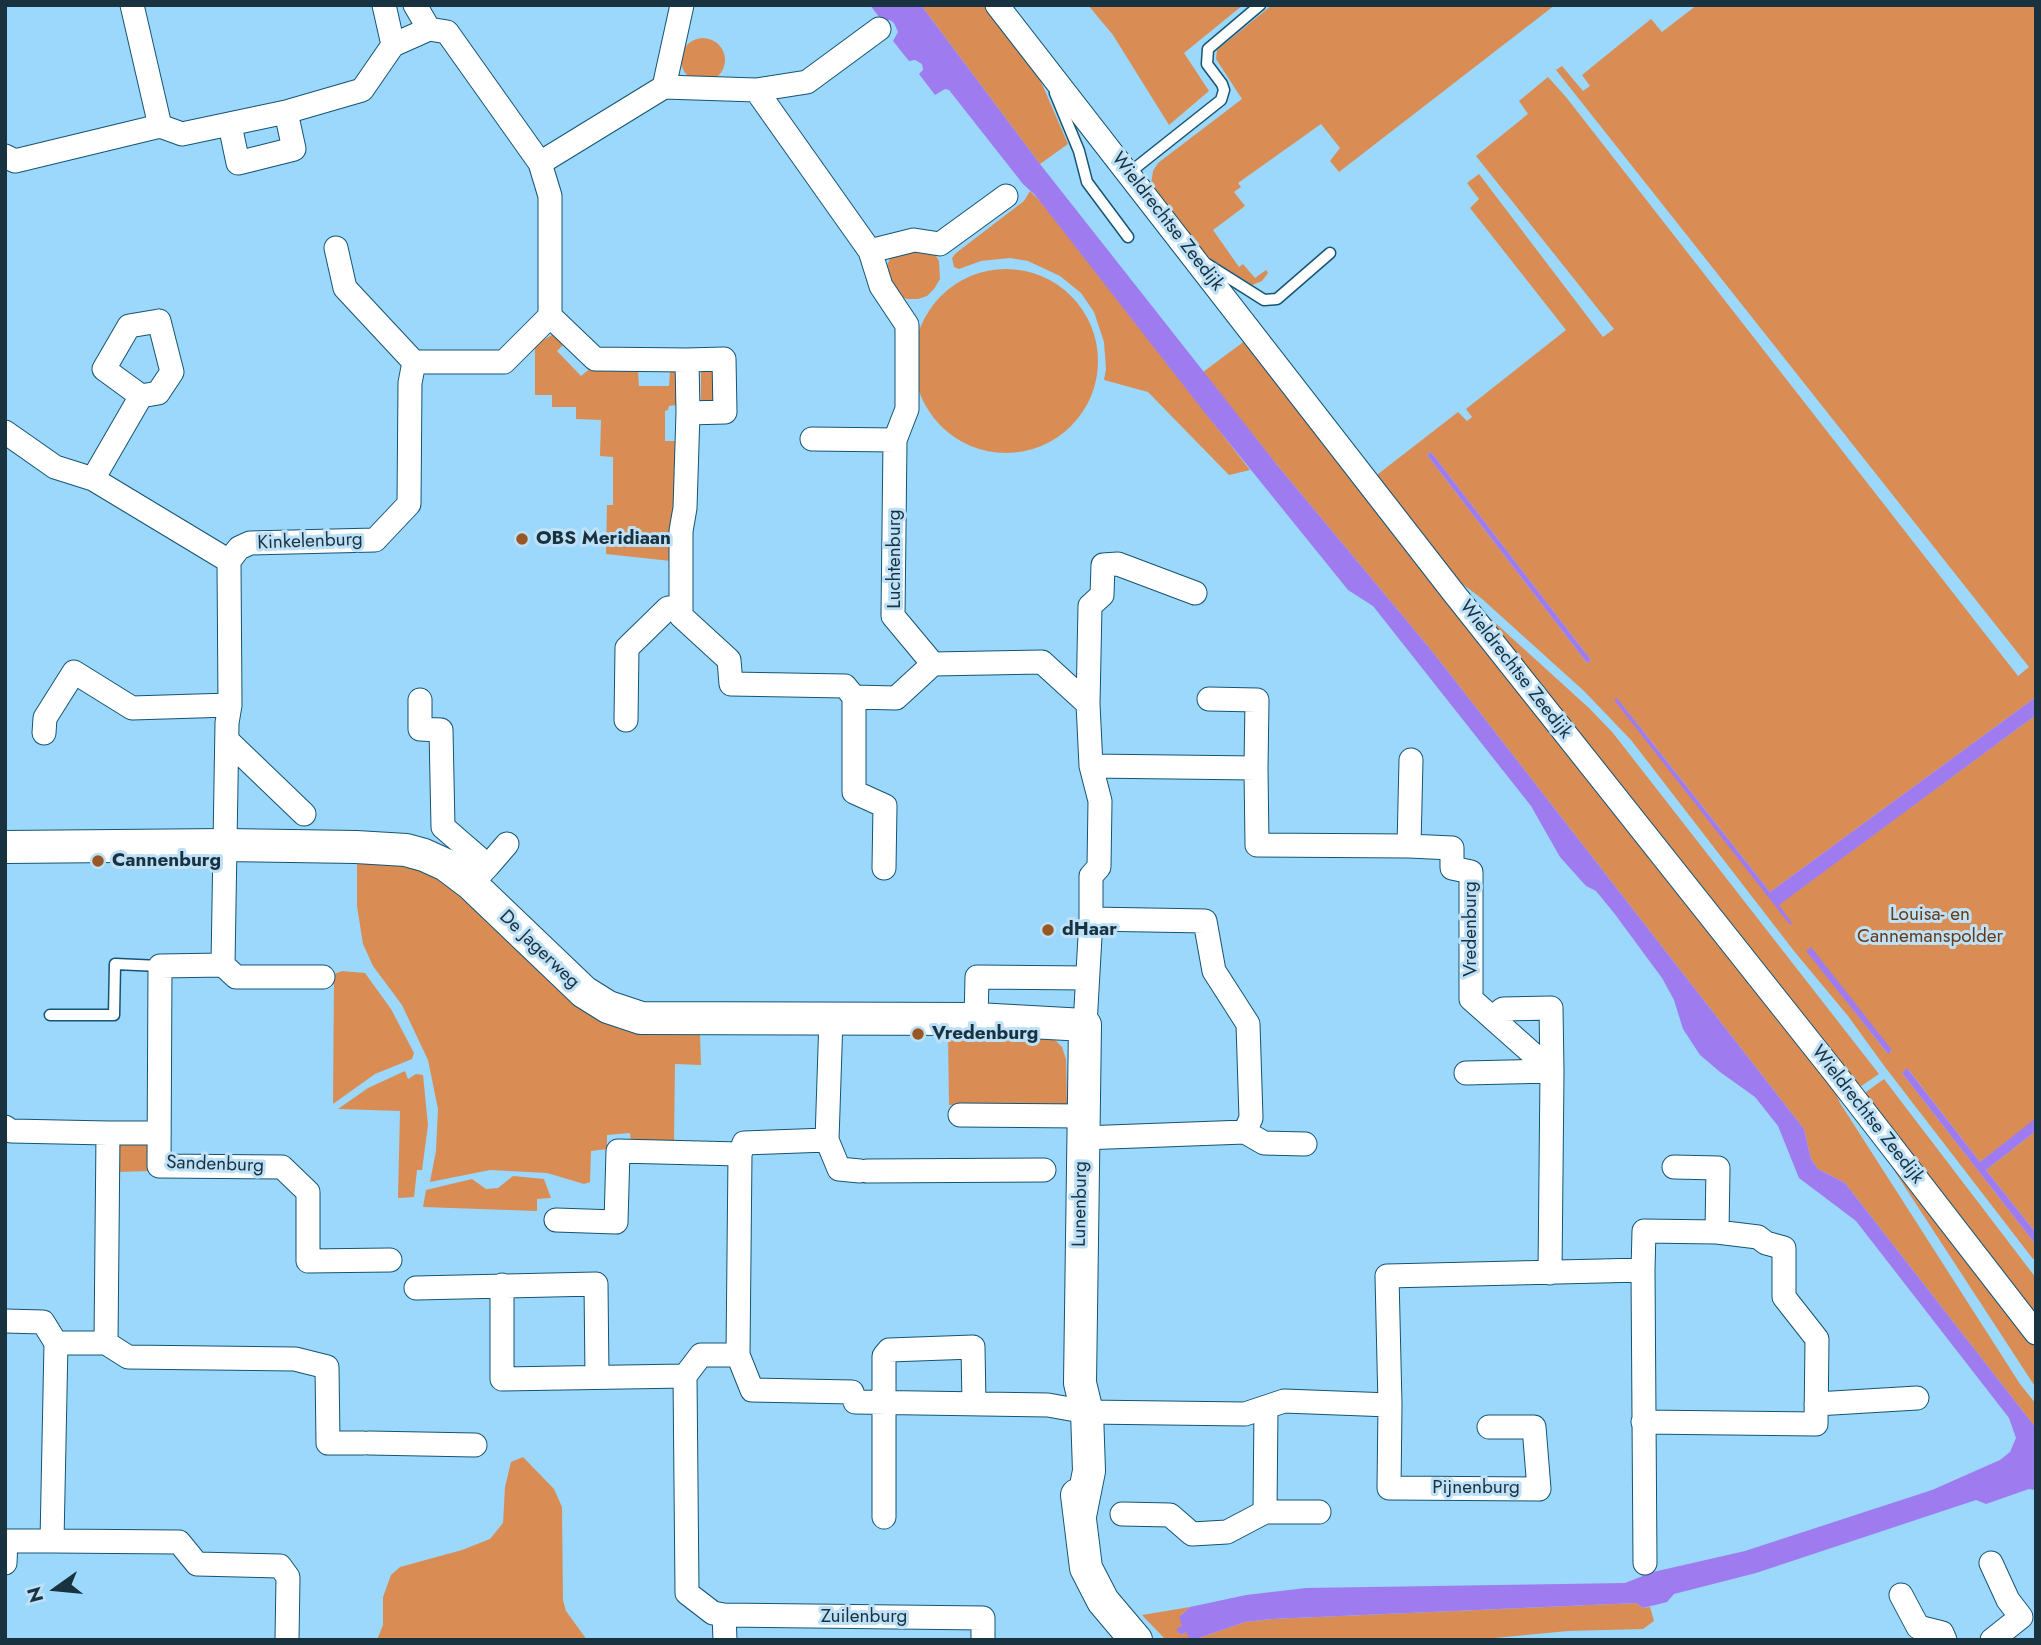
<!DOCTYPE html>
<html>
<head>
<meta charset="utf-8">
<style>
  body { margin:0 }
  #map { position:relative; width:2041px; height:1645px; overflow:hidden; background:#9bd8fc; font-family:Jost,sans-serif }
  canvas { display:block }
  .frame { position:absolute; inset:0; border:7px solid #193240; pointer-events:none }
  .north { position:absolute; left:21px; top:1554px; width:70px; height:70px; -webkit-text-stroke:5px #bee1f7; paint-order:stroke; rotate:255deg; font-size:19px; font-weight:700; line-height:28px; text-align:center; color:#193240 }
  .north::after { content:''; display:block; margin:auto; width:24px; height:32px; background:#193240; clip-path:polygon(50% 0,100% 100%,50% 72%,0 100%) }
</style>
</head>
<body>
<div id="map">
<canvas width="2041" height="1645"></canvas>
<div class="frame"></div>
<div class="north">N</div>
</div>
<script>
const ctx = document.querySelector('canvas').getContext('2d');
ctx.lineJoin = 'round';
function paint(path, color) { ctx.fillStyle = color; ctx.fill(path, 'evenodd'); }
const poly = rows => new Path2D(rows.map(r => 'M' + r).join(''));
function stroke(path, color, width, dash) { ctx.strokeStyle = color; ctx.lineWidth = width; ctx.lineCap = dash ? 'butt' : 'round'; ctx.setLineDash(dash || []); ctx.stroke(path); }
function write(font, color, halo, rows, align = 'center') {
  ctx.font = font + ' Jost,sans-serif'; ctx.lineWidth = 6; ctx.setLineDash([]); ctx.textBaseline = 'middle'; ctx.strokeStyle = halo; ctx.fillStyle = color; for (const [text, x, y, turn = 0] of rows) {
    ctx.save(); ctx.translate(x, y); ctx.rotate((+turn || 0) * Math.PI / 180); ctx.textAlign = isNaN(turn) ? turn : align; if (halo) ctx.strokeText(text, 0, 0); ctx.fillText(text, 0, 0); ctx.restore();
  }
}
const green = poly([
  [921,5,988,5,1036,70,1068,144,1040,164],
  [1088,5,1243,5,1184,53,1209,91,1169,125,1113,35],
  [1272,5,1555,5,1339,172,1330,161,1340,148,1321,124,1238,183,1241,187,1234,192,1245,206,1213,230,1239,267,1243,264,1255,278,1266,270,1268,273,1262,281,1252,285,1211,259,1178,228,1151,191,1151,184,1153,171,1158,163,1242,99,1216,59,1217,50],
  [1697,5,2036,5,2036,697,1770,892,1618,699,1792,923,1778,905,2036,715,2036,1119,1980,1162,1908,1069,1902,1073,2036,1245,2036,1257,2033,1259,1885,1067,1848,1016,1794,951,1631,740,1584,691,1481,598,1457,580,1373,478,1458,412,1467,421,1472,417,1466,409,1566,330,1470,208,1479,199,1467,183,1479,174,1603,337,1614,329,1476,156,1528,114,1519,101,1548,77,1566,97,2018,676,2029,667,1556,70,1562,66,1583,91,1590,86,1582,75,1651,19,1662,32],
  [1431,452,1591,660,1587,663,1427,455],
  [1807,951,1892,1051,1887,1053],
  '681 60a22 22 0 1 1 44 0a22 22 0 1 1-44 0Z',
  [1030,191,1041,202,1250,470,1229,475,1148,392,1104,380,1106,369,1104,342,1094,312,1081,293,1060,276,1028,261,1010,258,981,261,959,269,954,267,952,258,956,253,1024,201],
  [902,248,935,254,939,261,940,279,934,289,927,296,918,299,907,299,899,296,886,274,887,265,891,257],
  '914 361a92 92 0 1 1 184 0a92 92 0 1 1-184 0Z',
  [557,332,566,342,557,351,581,376,591,368,638,371,639,386,669,386,670,371,681,372,682,404,669,406,668,410,665,411,665,441,679,441,680,457,674,464,676,497,671,561,606,554,607,505,613,505,613,457,600,456,601,420,576,419,576,407,552,407,552,395,535,395,535,345],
  [1246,340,1833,1086,1840,1103,2020,1384,2036,1404,2036,1428,1845,1183,1818,1169,1811,1159,1804,1129,1432,651,1278,466,1203,372],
  [716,368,716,404,701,405,701,369],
  [1480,609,1589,708,1613,733,1879,1074,1854,1091],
  [357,861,435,866,585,1007,700,1033,701,1065,675,1064,674,1143,631,1144,630,1133,607,1135,607,1149,591,1151,590,1182,584,1184,547,1173,490,1170,430,1182,436,1151,438,1109,428,1060,402,1005,373,966,363,944,357,906],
  [342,971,365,973,391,1009,414,1053,412,1059,375,1074,333,1104,334,974],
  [948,1032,1044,1034,1056,1041,1062,1047,1066,1059,1067,1104,949,1105],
  [405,1071,408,1079,416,1074,423,1075,428,1125,422,1170,417,1170,414,1197,398,1198,400,1111,338,1109,368,1088],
  [1884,1079,2036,1278,2036,1324,1859,1097],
  [2036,1131,2036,1233,1986,1170],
  [117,1139,149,1139,150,1171,117,1172],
  [1878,1141,2036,1346,2036,1388,1886,1158],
  [513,1176,544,1179,551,1198,537,1199,537,1211,423,1207,426,1190,472,1179,486,1189,498,1188],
  [523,1457,554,1489,562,1507,563,1600,566,1611,587,1640,377,1640,383,1625,383,1597,391,1575,400,1567,462,1550,490,1539,503,1523,505,1487,511,1462],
  [1636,1603,1643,1608,1650,1607,1654,1621,1643,1629,1568,1631,1473,1640,1166,1640,1142,1615,1190,1607,1181,1615,1182,1625,1177,1629,1181,1635,1186,1632,1196,1639,1245,1622,1272,1619]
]);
const water = poly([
  [870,5,921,5,1040,164,1278,466,1432,651,1804,1129,1811,1159,1818,1169,1845,1183,2036,1428,2036,1490,2029,1489,1986,1504,1976,1500,1756,1573,1674,1594,1667,1602,1643,1608,1636,1603,1272,1619,1245,1622,1196,1639,1189,1638,1186,1632,1181,1635,1176,1629,1182,1625,1179,1617,1190,1607,1246,1595,1306,1588,1625,1583,1653,1572,1745,1551,1932,1490,2000,1460,2010,1452,2016,1438,2009,1418,1856,1221,1799,1178,1778,1126,1755,1097,1720,1072,1700,1055,1683,1029,1674,1000,1662,978,1614,913,1596,891,1586,886,1560,857,1531,806,1373,606,1348,590,1205,413,1035,195,1023,184,949,90,945,89,935,95,919,74,923,70,922,64,915,60,909,61,893,41,898,32,894,23,890,20,882,21],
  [1431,452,1591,660,1587,663,1427,455],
  [2036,697,2036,715,1779,905,1792,923,1790,925,1614,700,1617,698,1770,892],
  [1811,947,1892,1050,1888,1054,1806,951],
  [1907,1068,1980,1162,2036,1118,2036,1131,1986,1170,2036,1233,2036,1245,1902,1073]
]);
const lane = poly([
  [1055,93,1079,151,1087,182,1128,237],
  [1129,173,1221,100,1224,90,1222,84,1207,64,1208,49,1260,5],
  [1207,264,1264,300,1277,299,1330,253],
  [50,1015,114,1015,115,964,160,966]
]);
const street = poly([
  [132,5,160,126,182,134,286,112,362,90,393,45,429,29,447,32,540,163,550,196,550,316,595,359,687,360,688,413,685,508,681,531,681,616,729,660,731,684,845,686,854,697,896,698,933,664,1042,662,1088,704,1091,766,1100,801,1099,867,1091,876,1091,919],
  [384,5,393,45],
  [415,5,429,29],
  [997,5,1453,592,1834,1072,2036,1333],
  [664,87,756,90,807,82,879,29],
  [756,90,870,251,881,286,907,325,907,409,895,440,893,616,933,664],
  [230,125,238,163,294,149,286,112],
  [5,156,15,161,160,126],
  [540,163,664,87,682,5],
  [870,251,914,240,940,244,1006,196],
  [159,321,172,372,158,393,141,396,104,369,129,326,159,321],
  [687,360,724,359,725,412,688,413],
  [414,362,504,362,550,316],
  [5,432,55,467,93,479,229,561,239,548,250,543,375,540,409,504,410,383,414,362,345,288,336,248],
  [812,439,895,440],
  [93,479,141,396],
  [854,697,854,792,885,806,884,868],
  [1209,699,1257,700,1256,768],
  [420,700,420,729,441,730,443,827,488,866,471,884],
  [1088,704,1090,606,1102,595,1103,565,1118,564,1195,593],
  [626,720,627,648,668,608,681,606],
  [44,733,45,718,74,672,132,708,230,705],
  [227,740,304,814],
  [1091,766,1256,768,1257,845,1409,846,1411,760],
  [1409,846,1452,848,1452,868,1471,872,1471,999,1552,1071,1550,1273],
  [488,866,507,844],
  [223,965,227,723,230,705,229,561],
  [323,977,236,977,223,965,160,966,159,1166,282,1167,308,1192,308,1261,390,1260],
  [831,1018,827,1140,744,1143,740,1154,738,1355,701,1355,685,1376,687,1593,713,1613,724,1615,983,1618,983,1640],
  [976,1019,977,977,1087,978],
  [1466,1073,1552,1071,1551,1008,1503,1009,1493,1017],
  [960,1115,1082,1116],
  [5,1127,11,1131,108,1133],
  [1245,1132,1264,1143,1305,1144],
  [1082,1138,1245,1132,1251,1118,1248,1024,1214,971,1205,921,1091,919,1085,1025],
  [827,1140,839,1169,860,1171],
  [1674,1167,1718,1168,1717,1232],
  [867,1171,1044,1170],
  [556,1220,616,1222,618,1151,740,1154],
  [502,1285,502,1379,685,1376],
  [416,1288,596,1284,597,1377],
  [5,1321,43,1322,56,1343],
  [106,1343,128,1357,295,1359,327,1367,328,1443,363,1443],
  [738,1355,752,1390,852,1392,855,1402,1048,1405,1087,1412,1245,1414,1284,1401,1390,1405,1387,1276,1643,1270,1645,1563],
  [1816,1404,1917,1398],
  [1390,1405,1389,1488,1539,1489,1534,1427,1489,1427],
  [1643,1422,1816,1424,1817,1339,1784,1297,1784,1248,1766,1243,1758,1237,1717,1232,1644,1231,1643,1270],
  [369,1443,475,1445],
  [1265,1512,1319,1512],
  [1122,1514,1170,1515,1192,1534,1227,1532,1265,1512,1266,1407],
  [884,1517,884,1356,889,1350,973,1347,974,1404],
  [52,1541,179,1542,197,1564,280,1566,288,1577,287,1640],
  [5,1563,6,1541,52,1541,56,1343,106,1343,108,1133,158,1133],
  [1991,1563,2008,1600,2021,1617,1992,1640],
  [1901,1595,1918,1627,1942,1633,1945,1640],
  [724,1615,725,1640]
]);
const secondary = poly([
  [5,847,226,845,356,847,406,850,424,855,446,865,471,884,584,992,608,1007,641,1018,976,1019,1085,1025,1080,1383,1087,1412,1089,1471,1080,1516],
  [1077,1495,1086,1568,1103,1601,1136,1640]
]);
const markers = [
  [522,539,7,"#995724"],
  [98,861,7,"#995724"],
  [1048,930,7,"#995724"],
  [918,1034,7,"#995724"]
];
const streetNames = [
  ["Wieldrechtse Zeedijk",1167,222,52],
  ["Kinkelenburg",310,542,-2],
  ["Luchtenburg",895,559,-90],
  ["Wieldrechtse Zeedijk",1515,670,52],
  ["Vredenburg",1471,929,-90],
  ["De Jagerweg",539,950,44],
  ["Wieldrechtse Zeedijk",1867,1115,52],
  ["Sandenburg",215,1165,2],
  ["Lunenburg",1081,1204,-89],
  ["Pijnenburg",1476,1488],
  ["Zuilenburg",864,1617]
];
const poiNames = [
  ["OBS Meridiaan",536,539],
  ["Cannenburg",112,861],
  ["dHaar",1062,930],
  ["Vredenburg",932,1034]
];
const parkNames = [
  ["Louisa- en",1930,915],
  ["Cannemanspolder",1930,937]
];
paint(green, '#da8c55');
paint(water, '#9e7cf0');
stroke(lane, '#155473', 13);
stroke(street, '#155473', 25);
stroke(secondary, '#155473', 34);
stroke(lane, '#fff', 10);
stroke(street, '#fff', 23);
stroke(secondary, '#fff', 32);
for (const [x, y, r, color] of markers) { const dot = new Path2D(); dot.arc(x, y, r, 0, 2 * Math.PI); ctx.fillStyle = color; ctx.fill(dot); stroke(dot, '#bee1f7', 2.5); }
write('19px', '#193240', '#bee1f7', streetNames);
write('bold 19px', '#193240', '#bee1f7', poiNames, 'left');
write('19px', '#673a17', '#bee1f7', parkNames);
</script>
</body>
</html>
